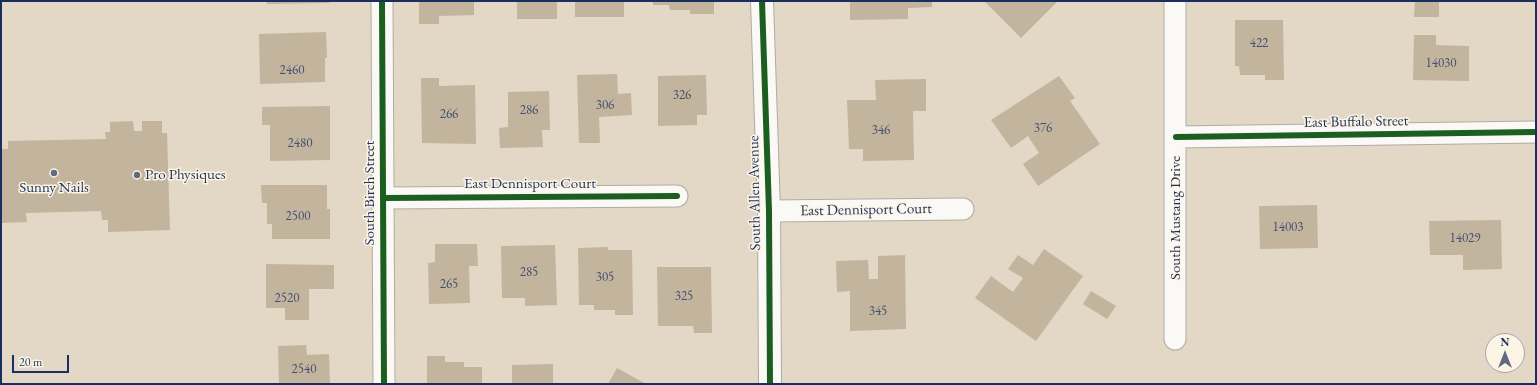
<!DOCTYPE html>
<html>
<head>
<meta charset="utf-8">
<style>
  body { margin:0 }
  #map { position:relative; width:1537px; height:385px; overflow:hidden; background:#e2d8c5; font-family:"EB Garamond",serif }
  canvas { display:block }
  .frame { position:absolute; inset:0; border:2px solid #1b2f5e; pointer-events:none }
  .north { position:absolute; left:1485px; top:333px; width:40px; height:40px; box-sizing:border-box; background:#fcf5e5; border:1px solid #a2a6af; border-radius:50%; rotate:0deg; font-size:11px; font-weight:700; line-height:16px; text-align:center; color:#1b2f5e }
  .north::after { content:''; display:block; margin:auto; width:14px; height:18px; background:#616a82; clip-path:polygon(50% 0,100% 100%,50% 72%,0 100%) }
  .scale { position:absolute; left:12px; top:355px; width:57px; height:18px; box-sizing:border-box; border:2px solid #1b2f5e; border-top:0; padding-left:5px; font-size:12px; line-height:14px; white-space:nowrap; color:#1b2f5e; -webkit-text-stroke:3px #fcf5e5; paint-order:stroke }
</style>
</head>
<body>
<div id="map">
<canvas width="1537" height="385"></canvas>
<div class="frame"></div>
<div class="north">N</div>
<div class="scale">20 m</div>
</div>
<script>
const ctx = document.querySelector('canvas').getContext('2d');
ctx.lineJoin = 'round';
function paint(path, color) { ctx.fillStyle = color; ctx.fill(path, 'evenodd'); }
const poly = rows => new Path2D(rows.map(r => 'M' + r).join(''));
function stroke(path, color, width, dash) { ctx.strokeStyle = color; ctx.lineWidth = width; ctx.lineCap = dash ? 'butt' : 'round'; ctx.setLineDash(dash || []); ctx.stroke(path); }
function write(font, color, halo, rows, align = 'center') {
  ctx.font = font + ' "EB Garamond",serif'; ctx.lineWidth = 3; ctx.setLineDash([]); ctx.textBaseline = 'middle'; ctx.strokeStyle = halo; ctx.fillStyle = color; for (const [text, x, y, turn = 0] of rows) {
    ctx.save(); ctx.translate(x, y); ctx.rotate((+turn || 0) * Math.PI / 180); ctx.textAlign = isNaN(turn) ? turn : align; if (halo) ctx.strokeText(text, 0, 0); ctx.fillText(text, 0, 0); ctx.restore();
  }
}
const building = poly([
  [267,1,329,1,329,3,267,4],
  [419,1,474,1,474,15,439,16,439,24,419,24],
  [517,1,557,1,557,19,517,19],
  [575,1,624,1,624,17,575,17],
  [653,1,714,1,714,14,690,14,690,10,670,10,669,5,653,5],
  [850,1,932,1,932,7,908,8,908,19,850,20],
  [984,1,1058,1,1021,38],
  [1415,1,1439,1,1439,17,1414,17],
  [1235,20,1283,20,1284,80,1265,80,1265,75,1240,75,1239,66,1235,66],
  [326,32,327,58,325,58,325,82,260,84,259,34],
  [1414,35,1436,35,1436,45,1469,46,1469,81,1413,80],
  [617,74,618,94,631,93,632,115,599,117,600,143,579,143,577,75],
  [706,75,707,115,697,115,697,125,658,126,658,76],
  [1059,76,1075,98,1070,101,1100,144,1038,186,1023,164,1039,153,1028,136,1011,148,991,120],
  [421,78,439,78,439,86,475,85,476,144,422,143],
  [926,79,926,111,913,111,914,160,863,161,863,149,849,149,847,100,876,100,875,80],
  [549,91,550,130,542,130,543,147,500,148,499,128,508,127,508,92],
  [330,106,330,160,270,161,270,125,262,125,262,107],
  [133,121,134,131,142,131,142,121,162,121,162,133,167,133,170,230,108,232,108,220,102,220,101,211,26,213,27,222,1,223,1,149,8,149,8,141,106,139,105,132,110,132,110,122],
  [261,185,327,185,327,209,330,209,330,239,272,239,272,224,267,224,267,203,262,203],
  [1317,205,1318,248,1260,249,1259,206],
  [1501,220,1502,269,1463,270,1463,255,1430,255,1429,221],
  [435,244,477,244,478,266,469,266,470,303,429,304,428,263,435,262],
  [555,245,557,305,525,306,525,298,502,298,501,246],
  [608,247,608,250,632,250,633,315,615,315,615,310,594,310,594,305,579,305,578,248],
  [1044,249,1083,276,1036,341,975,298,991,276,1013,292,1023,278,1008,269,1018,255,1033,265],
  [905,255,906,329,850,331,850,291,837,292,836,261,868,260,869,279,878,279,878,256],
  [266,264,334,265,334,289,309,289,309,320,285,320,285,308,266,308],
  [657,267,711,267,712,333,694,333,693,326,658,326],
  [1091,291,1116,306,1107,319,1083,304],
  [306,345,307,355,329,354,330,384,279,384,278,346],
  [427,356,445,356,445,362,464,362,464,367,482,367,482,384,427,384],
  [553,364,553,384,512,384,512,365],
  [617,368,646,384,608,384]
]);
const street = poly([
  [382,1,384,384],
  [1175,1,1175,339],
  [1176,137,1536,132],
  [383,198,677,196],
  [769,211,963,209]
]);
const secondary = poly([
  [762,1,769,211,770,384]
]);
const cycleway = poly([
  [382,1,384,384],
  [762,1,769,211,770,384],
  [1176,137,1536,132],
  [383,198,677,196]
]);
const markers = [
  [54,173,4,"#616a82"],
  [137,175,4,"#616a82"]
];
const numberNames = [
  ["422",1259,43],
  ["14030",1441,63],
  ["2460",292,70],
  ["326",682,95],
  ["306",605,105],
  ["286",529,110],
  ["266",449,114],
  ["376",1043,128],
  ["346",881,130],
  ["2480",300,143],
  ["2500",298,216],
  ["14003",1288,227],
  ["14029",1465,238],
  ["285",529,272],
  ["305",605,277],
  ["265",449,284],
  ["325",684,296],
  ["2520",287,298],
  ["345",878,311],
  ["2540",304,369]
];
const streetNames = [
  ["East Buffalo Street",1356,122,-1],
  ["East Dennisport Court",530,184],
  ["South Birch Street",370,193,-90],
  ["South Allen Avenue",755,193,-91],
  ["East Dennisport Court",866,210,-1],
  ["South Mustang Drive",1176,218,-90]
];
const poiNames = [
  ["Pro Physiques",145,175],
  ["Sunny Nails",54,188,"center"]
];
paint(building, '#c3b49e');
stroke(street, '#b0aba4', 23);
stroke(secondary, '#b0aba4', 24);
stroke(street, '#fbf9f6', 21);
stroke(secondary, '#fbf9f6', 22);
stroke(cycleway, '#1b5e20', 6);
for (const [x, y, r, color] of markers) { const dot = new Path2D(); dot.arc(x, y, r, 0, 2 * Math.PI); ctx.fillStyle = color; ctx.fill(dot); stroke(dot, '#fcf5e5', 1.5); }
write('13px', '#45506e', null, numberNames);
write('15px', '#1b2f5e', '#fcf5e5', streetNames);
write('15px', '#1b2f5e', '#fcf5e5', poiNames, 'left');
</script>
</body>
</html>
